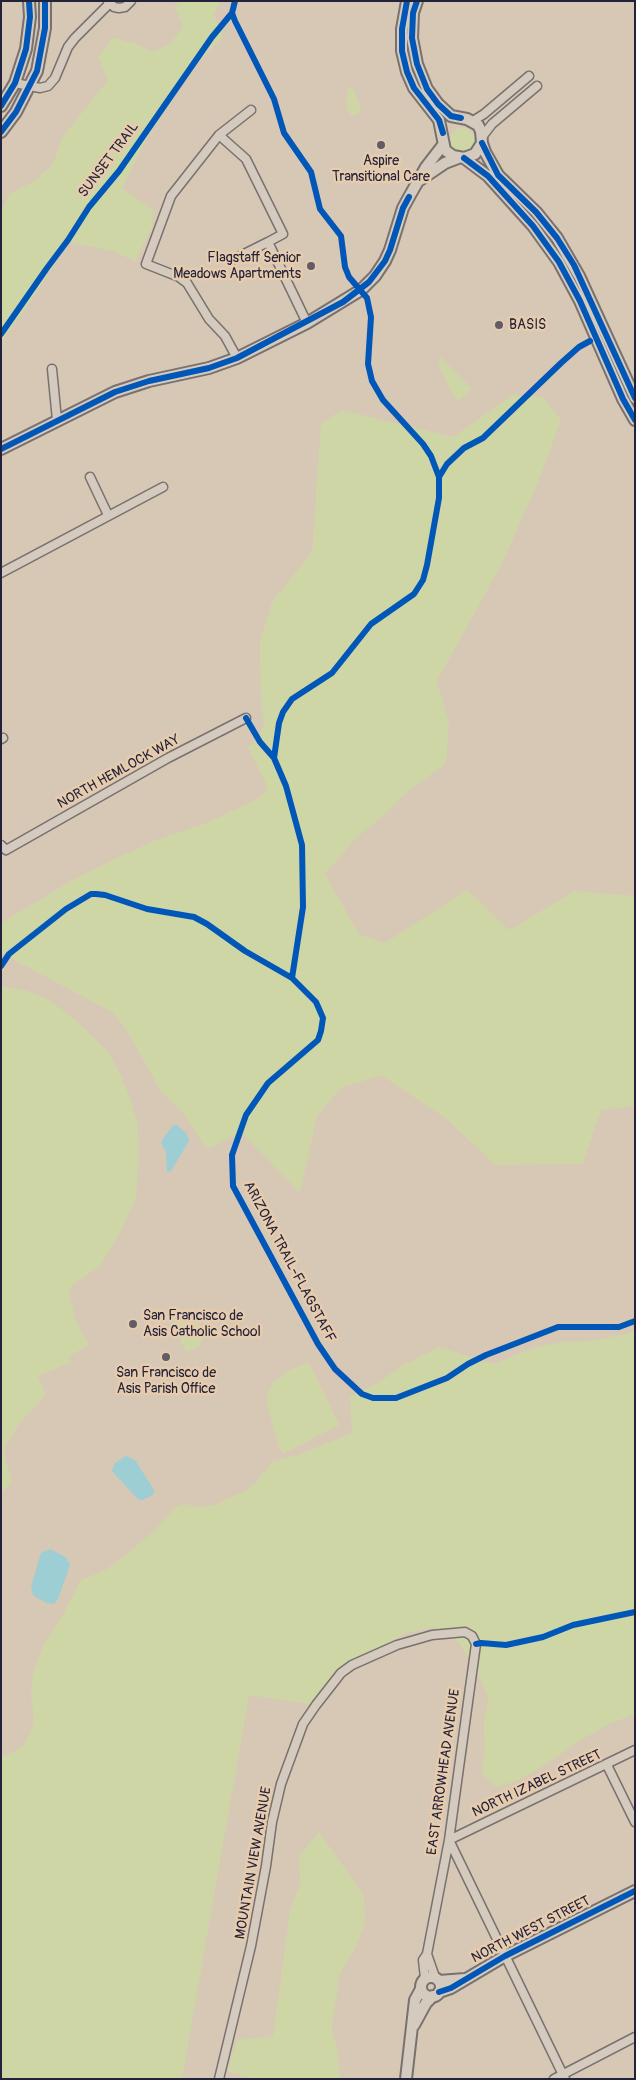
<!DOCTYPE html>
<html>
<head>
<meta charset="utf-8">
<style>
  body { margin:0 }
  #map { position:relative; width:636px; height:2080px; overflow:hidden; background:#d7c7b5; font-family:Pangolin,sans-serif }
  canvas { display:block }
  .frame { position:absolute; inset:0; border:2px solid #22223b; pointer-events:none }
</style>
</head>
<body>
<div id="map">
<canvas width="636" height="2080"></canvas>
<div class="frame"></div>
</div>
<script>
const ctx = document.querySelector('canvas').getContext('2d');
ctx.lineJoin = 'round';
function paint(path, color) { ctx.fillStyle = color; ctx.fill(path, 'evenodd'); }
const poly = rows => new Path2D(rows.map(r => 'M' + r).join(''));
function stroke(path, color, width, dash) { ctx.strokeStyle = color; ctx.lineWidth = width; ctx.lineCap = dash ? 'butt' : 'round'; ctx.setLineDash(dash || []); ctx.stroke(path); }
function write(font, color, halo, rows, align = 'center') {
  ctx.font = font + ' Pangolin,sans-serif'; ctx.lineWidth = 5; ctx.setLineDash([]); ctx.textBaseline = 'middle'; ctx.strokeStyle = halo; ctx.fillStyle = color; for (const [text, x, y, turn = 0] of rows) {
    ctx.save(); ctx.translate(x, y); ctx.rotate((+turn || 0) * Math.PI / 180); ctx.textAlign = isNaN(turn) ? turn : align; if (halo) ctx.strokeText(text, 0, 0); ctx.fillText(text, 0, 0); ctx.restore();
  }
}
const green = poly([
  [179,1,220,1,214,15,223,37,200,60,170,102,145,142,122,188,153,210,152,228,135,261,112,251,69,242,24,311,1,342,1,212,9,194,33,182,53,164,62,138,108,80,98,57,113,38,136,44,154,52,171,43,183,27,175,7],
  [352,87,361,107,359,113,353,115,350,115,349,111,347,110,347,89],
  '450 140a12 12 0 1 1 24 0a12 12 0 1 1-24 0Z',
  [440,356,472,389,459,400,454,397,439,366],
  [513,395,543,397,561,420,539,480,501,565,437,681,449,723,446,763,405,794,382,817,357,837,325,874,359,934,385,943,467,890,509,930,575,891,635,896,635,1106,601,1110,583,1164,495,1165,447,1119,381,1075,341,1088,317,1116,300,1193,241,1132,211,1148,205,1147,185,1115,160,1090,126,1029,112,1012,1,953,1,923,71,881,119,857,158,839,205,824,259,798,266,791,266,784,248,747,254,743,262,730,264,722,261,701,260,642,272,602,312,552,321,423,342,410,453,437],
  [1,986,28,991,49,1000,73,1018,108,1052,120,1073,130,1099,137,1122,139,1146,136,1198,121,1231,100,1266,71,1286,69,1295,76,1321,89,1345,69,1356,70,1363,38,1376,46,1395,20,1423,6,1444,4,1454,12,1482,1,1493],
  [174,1312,195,1315,204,1335,199,1346,186,1352,173,1325,175,1324,170,1314],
  [635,1332,635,1714,609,1724,579,1741,548,1763,519,1780,496,1787,481,1773,485,1752,484,1724,488,1697,476,1668,459,1643,434,1627,406,1633,376,1650,316,1705,249,1695,182,2079,1,2079,1,1755,4,1756,21,1748,30,1734,34,1718,31,1697,33,1673,43,1645,59,1622,81,1580,105,1570,123,1557,152,1533,177,1506,185,1504,203,1507,215,1505,245,1491,255,1483,273,1461,298,1455,352,1433,350,1397,379,1382,402,1366,439,1347,494,1364,533,1348,561,1342,589,1341],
  [309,1362,339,1425,283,1454,279,1447,267,1404,267,1395,272,1384,289,1370],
  [319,1832,364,1895,365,1923,355,1949,340,1973,332,2027,338,2055,340,2078,252,2079,227,2071,237,2040,273,2036,290,1910,300,1884,299,1856]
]);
const water = poly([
  [173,1125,177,1125,187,1134,189,1141,171,1171,167,1172,166,1153,161,1142],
  [126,1456,135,1460,154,1490,153,1495,143,1500,139,1500,132,1493,112,1471,115,1463],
  [50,1549,66,1557,70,1565,58,1599,54,1604,46,1603,33,1595,31,1587,41,1553]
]);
const minor = poly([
  [108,1,114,7,119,8,125,7,131,1],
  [15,83,40,88,48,86,55,78,68,47,75,38,109,4],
  [473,121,484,114,529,76],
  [219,135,246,159,283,234,268,242,307,323],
  [482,137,492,124,537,86],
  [232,260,268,242],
  [237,358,225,336,209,319,187,283,179,277,146,264,171,196,219,135,251,110],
  [52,369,57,420],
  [90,477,108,515],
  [1,573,163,487],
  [1,739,3,738],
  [1,845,6,850,168,758,246,718],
  [607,1765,635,1822],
  [449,1840,565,2079],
  [449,1840,635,1750],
  [427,1954,435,1977],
  [219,2079,251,1946,266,1866,272,1822,281,1784,303,1724,316,1705,341,1673,352,1665,397,1645,432,1635,465,1632,472,1636,476,1644,449,1840,427,1954,423,1960,425,1978],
  [554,2079,635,2037]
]);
const tertiary = poly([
  [407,1,402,29,402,51,407,72,414,88,439,120,445,150,453,156,464,158,475,154,482,143],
  [417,1,413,13,412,38,417,64,427,89,438,104,451,116,467,119,478,125,481,131,482,143,485,152,498,175,536,212,557,238,579,276,635,398],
  [1,106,15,83,26,49,30,17,29,1],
  [1,132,16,112,37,71,45,28,45,1],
  [464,158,488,176,533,226,559,262,580,301,623,399,635,420],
  [420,180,445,163,458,158],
  [1,449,115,392,149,381,209,368,237,358,307,323,361,290,375,276,385,261,390,250,403,208,409,197,426,167,443,145],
  '421 1987a10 10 0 1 1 20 0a10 10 0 1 1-20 0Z',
  [439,1981,465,1979],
  [439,1992,451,1988,505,1956,635,1891],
  [414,2025,426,2003,433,1996],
  [406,2079,415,2000,421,1989]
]);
const cycleway = poly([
  [407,1,402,29,402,51,407,72,414,88,439,120,443,133],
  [417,1,413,13,412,38,417,64,427,89,438,104,451,116,461,118],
  [232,13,235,21,274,99,284,133,311,172,320,209,341,236,345,267,349,277,367,298,371,317,368,364,372,381,383,400,423,444,431,456,439,477],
  [1,106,15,83,26,49,30,17,29,1],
  [1,132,16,112,37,71,45,28,45,1],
  [482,143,498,175,536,212,557,238,574,265,635,398],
  [464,158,488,176,533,226,559,262,580,301,623,399,635,420],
  [1,334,47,268,68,240,89,207,119,171,212,37,232,13,235,1],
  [1,449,115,392,149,381,209,368,237,358,343,302,369,282,385,261,390,250,403,208,409,197],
  [246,718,260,742,274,758,286,786,302,845,303,907,292,978],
  [274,758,279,723,283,712,292,699,332,673,371,624,414,594,423,580,427,565,439,498,439,477,447,464,464,448,483,438,561,363,579,347,590,341],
  [1,966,9,954,66,909,91,894,96,894,105,895,147,909,194,917,207,924,245,951,292,978,316,1002,323,1018,321,1031,318,1040,268,1083,246,1115,232,1155,233,1186,318,1344,335,1369,362,1394,373,1398,396,1398,447,1378,468,1364,486,1355,558,1327,619,1327,635,1321],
  [476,1644,481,1643,506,1645,543,1637,573,1625,635,1612],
  [439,1992,451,1988,505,1956,635,1891]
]);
const markers = [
  [381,145,5,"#615c66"],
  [311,266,5,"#615c66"],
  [499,325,5,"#615c66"],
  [133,1324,5,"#615c66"],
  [166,1357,5,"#615c66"]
];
const streetNames = [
  ["SUNSET TRAIL",109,160,-53],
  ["NORTH HEMLOCK WAY",119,772,-29],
  ["ARIZONA TRAIL-FLAGSTAFF",289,1262,62],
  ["EAST ARROWHEAD AVENUE",444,1772,-82],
  ["NORTH IZABEL STREET",537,1784,-25],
  ["MOUNTAIN VIEW AVENUE",254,1863,-80],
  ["NORTH WEST STREET",531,1930,-27]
];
const poiNames = [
  ["Aspire",381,161],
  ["Transitional Care",381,177],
  ["Flagstaff Senior",301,258,"right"],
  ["Meadows Apartments",301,274,"right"],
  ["BASIS",509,325,"left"],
  ["San Francisco de",143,1316,"left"],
  ["Asis Catholic School",143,1332,"left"],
  ["San Francisco de",166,1373],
  ["Asis Parish Office",166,1389]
];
paint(green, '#cfd6a6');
paint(water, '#9cced3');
stroke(minor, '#78716e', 11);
stroke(tertiary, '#78716e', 14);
stroke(minor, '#d4cabe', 8);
stroke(tertiary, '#d4cabe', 10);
stroke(cycleway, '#0057b8', 6);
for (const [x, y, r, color] of markers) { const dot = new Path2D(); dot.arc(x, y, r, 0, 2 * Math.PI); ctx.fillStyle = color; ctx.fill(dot); stroke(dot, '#e6cbad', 2); }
write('14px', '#22223b', '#e6cbad', streetNames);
write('14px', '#22223b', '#e6cbad', poiNames);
</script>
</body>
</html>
